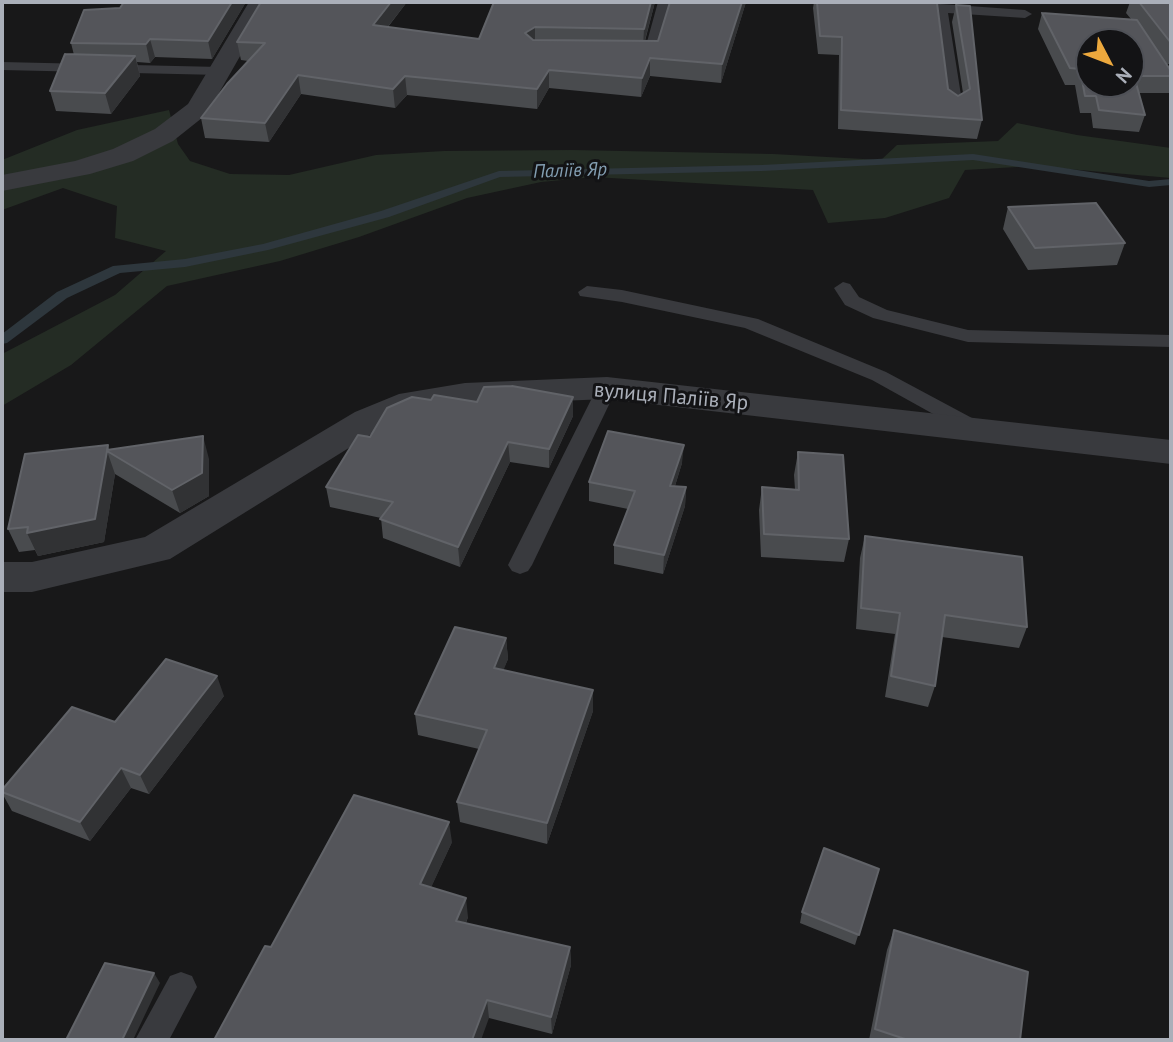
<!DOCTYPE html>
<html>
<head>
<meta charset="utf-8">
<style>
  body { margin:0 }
  #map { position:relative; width:1173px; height:1042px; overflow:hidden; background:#181819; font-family:"PT Sans",sans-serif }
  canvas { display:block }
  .frame { position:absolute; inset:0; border:4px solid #aaafb9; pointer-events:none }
  .north { position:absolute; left:1075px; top:28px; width:70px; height:70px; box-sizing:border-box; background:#131315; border:2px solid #4f5157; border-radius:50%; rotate:132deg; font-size:19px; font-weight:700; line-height:28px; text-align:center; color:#aaafb9 }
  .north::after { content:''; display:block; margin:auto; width:24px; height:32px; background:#eca83d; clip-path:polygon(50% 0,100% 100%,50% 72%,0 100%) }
</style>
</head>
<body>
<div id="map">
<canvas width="1173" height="1042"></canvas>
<div class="frame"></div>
<div class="north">N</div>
</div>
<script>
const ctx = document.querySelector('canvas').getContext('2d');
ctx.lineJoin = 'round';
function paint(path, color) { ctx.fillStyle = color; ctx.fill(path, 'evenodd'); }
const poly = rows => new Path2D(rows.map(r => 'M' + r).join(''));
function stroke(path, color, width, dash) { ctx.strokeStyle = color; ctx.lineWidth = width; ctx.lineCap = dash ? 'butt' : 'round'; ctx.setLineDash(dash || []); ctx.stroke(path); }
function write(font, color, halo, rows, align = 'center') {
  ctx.font = font + ' "PT Sans",sans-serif'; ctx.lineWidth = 6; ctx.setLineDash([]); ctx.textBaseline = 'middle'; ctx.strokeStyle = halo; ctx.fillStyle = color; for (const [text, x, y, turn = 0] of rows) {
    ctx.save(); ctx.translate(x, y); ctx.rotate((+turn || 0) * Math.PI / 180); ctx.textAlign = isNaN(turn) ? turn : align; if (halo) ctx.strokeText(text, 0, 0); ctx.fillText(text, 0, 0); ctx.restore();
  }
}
const green = poly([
  [169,110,178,144,190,161,230,174,289,175,376,155,444,151,572,150,773,154,881,160,897,145,998,141,1017,123,1077,135,1171,148,1171,178,1034,166,965,170,949,198,885,218,828,223,813,190,594,177,541,182,467,198,359,237,280,261,167,286,71,365,2,406,2,354,115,295,166,251,115,238,117,206,63,188,2,210,2,160,77,130]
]);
const stream = poly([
  [973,154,1149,181,1171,179,1171,185,1149,187,973,160,762,171,500,177,389,217,268,250,185,267,120,273,67,298,7,343,2,344,2,334,57,292,113,266,185,259,263,244,381,211,499,171,762,165,973,154]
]);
const lane = poly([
  [658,2,672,2,658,54,651,58,630,56,630,50,645,49,658,2],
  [841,2,941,4,1025,10,1032,14,1025,18,948,13,963,108,955,113,947,108,935,12,848,6,841,2],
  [2,62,220,67,227,71,220,75,2,70,2,62],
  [843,282,850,284,859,297,887,310,968,330,1171,335,1171,347,968,342,873,318,845,305,834,288,843,282],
  [587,286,622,290,758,319,886,372,985,425,989,430,985,435,978,437,971,435,872,380,745,328,622,302,580,296,578,292,587,286],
  [607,382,614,383,617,388,532,565,528,571,520,574,512,571,508,565,597,388,600,383,607,382],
  [181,972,192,976,197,987,169,1040,135,1040,170,976,181,972]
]);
const street = poly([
  [249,2,271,2,207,114,173,141,133,161,90,174,2,191,2,175,75,161,113,149,155,129,188,104,249,2],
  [607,377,1171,440,1171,464,607,399,465,405,418,412,381,428,170,559,32,592,2,592,2,562,32,562,145,537,355,412,399,394,465,383,607,377]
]);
const wall = poly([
  [246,2,212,59,155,57,150,63,137,62,140,76,111,114,56,111,50,91,74,55,71,43],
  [261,2,407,2,388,27,479,39,655,2,645,41,658,41,670,2,746,2,721,83,650,76,641,97,549,88,537,109,407,95,395,108,301,94,269,142,205,138,201,118,248,61,241,60,237,42],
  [814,2,928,2,948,89,958,96,963,93,952,22,956,5,982,120,977,139,838,129,839,55,818,54,813,8],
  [1130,2,1171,2,1171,64,1167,64,1171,71,1171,87,1169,93,1139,93,1145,115,1139,132,1093,128,1091,113,1080,113,1075,85,1065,85,1038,29,1042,13,1131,19,1126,13],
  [1008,207,1125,243,1117,265,1028,270,1003,229],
  [431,400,477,402,573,416,549,468,510,462,460,567,383,538,381,518,330,507,326,487,370,437],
  [108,445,109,449,209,459,209,496,180,513,115,474,104,542,38,556,35,550,19,552,8,529],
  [798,452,849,539,844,562,761,557,759,510,762,487,795,489,794,475],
  [682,463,675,486,686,487,685,506,663,574,614,564,614,545,628,509,589,501,589,482],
  [865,536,1027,627,1019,648,942,637,935,686,928,707,885,697,895,634,856,629,860,558],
  [506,638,508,659,503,670,593,690,593,711,547,844,460,822,457,802,479,749,418,735,415,714],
  [224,696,149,794,131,788,90,841,12,811,2,793,2,790,115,722],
  [452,842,431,887,468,917,466,923,570,947,571,965,552,1034,489,1018,271,947],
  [879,869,855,945,800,923,802,912],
  [894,930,1020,1040,869,1040,887,950]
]);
const shadedWall = poly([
  [232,2,246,2,212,59,208,41],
  [391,2,407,2,375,43,373,25],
  [651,2,655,2,643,47,644,29],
  [742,2,746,2,721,83,722,64],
  [535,27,535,45,525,33],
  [150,39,155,57,150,63,146,44],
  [135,56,140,76,111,114,105,93],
  [650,58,650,76,641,97,642,78],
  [549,70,549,88,537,109,537,89],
  [298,75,301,94,269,142,265,123],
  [405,76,407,95,395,108,393,89],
  [573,397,573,416,549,468,549,449],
  [203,436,209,459,209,496,180,513,172,490],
  [508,442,510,462,460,567,458,547],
  [684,445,682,463,669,505,670,486],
  [107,451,115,474,104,542,38,556,27,533],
  [686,487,685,506,663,574,664,555],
  [506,638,508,659,496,689,494,668],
  [217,676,224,696,149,794,140,775],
  [593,690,593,711,547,844,547,823],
  [121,768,131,788,90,841,80,822],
  [449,822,452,842,424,903,420,884],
  [466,898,468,917,459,940,456,921],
  [570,947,571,965,552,1034,551,1017],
  [154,973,160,983,133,1040,122,1040],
  [487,1000,489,1018,481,1040,472,1040]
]);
const building = poly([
  [124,2,232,2,208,41,150,39,146,44,71,43,84,10,120,8,124,2],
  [261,2,391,2,373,25,479,39,494,2,651,2,644,29,535,27,525,33,533,40,658,41,670,2,742,2,722,64,650,58,642,78,549,70,537,89,405,76,393,89,298,75,265,123,201,118,227,84,265,43,237,42,261,2],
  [817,2,928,2,937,3,948,89,958,96,970,89,956,5,970,6,982,120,841,110,842,37,820,36,817,2],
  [1139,2,1171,2,1171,43,1139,2],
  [1042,13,1137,20,1171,71,1171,76,1134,76,1145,115,1099,110,1096,96,1085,96,1080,69,1070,68,1042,13],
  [1089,42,1131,42,1131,84,1089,84,1089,42],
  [65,54,135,56,105,93,50,91,65,54],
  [1096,203,1125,243,1035,248,1008,207,1096,203],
  [512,386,573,397,549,449,508,442,458,547,380,519,393,502,326,487,358,435,370,437,387,408,412,397,431,400,434,395,477,402,484,387,512,386],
  [608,431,684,445,670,486,686,487,664,555,614,545,635,491,589,482,608,431],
  [203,436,202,473,172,490,107,451,95,519,27,533,28,527,8,529,25,454,108,445,107,450,203,436],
  [798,452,843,455,849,539,764,534,762,487,799,490,798,452],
  [865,536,1022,557,1027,627,945,615,935,686,891,676,900,613,861,608,865,536],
  [455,627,506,638,494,668,593,690,547,823,457,802,487,730,415,714,455,627],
  [166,659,217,676,140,775,121,768,80,822,2,792,2,790,72,707,115,722,166,659],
  [354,795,449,822,420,884,466,898,456,921,570,947,551,1017,487,1000,472,1040,214,1040,265,946,271,947,354,795],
  [824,848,879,869,859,935,802,912,824,848],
  [894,930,1028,972,1020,1040,908,1040,875,1029,894,930],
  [105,963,154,973,122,1040,66,1040,105,963]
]);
const farWaternames = [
  ["Паліїв Яр",570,171,-2]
];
const streetNames = [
  ["вулиця Паліїв Яр",671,397,5]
];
paint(green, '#242c24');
paint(stream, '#2e373d');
paint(lane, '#393a3e');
paint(street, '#393a3e');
paint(wall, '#494b4e');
paint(shadedWall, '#313234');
paint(building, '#54555a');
stroke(building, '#616368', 2);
write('italic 19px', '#839eb2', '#131315', farWaternames);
write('21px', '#aaafb9', '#131315', streetNames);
</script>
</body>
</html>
